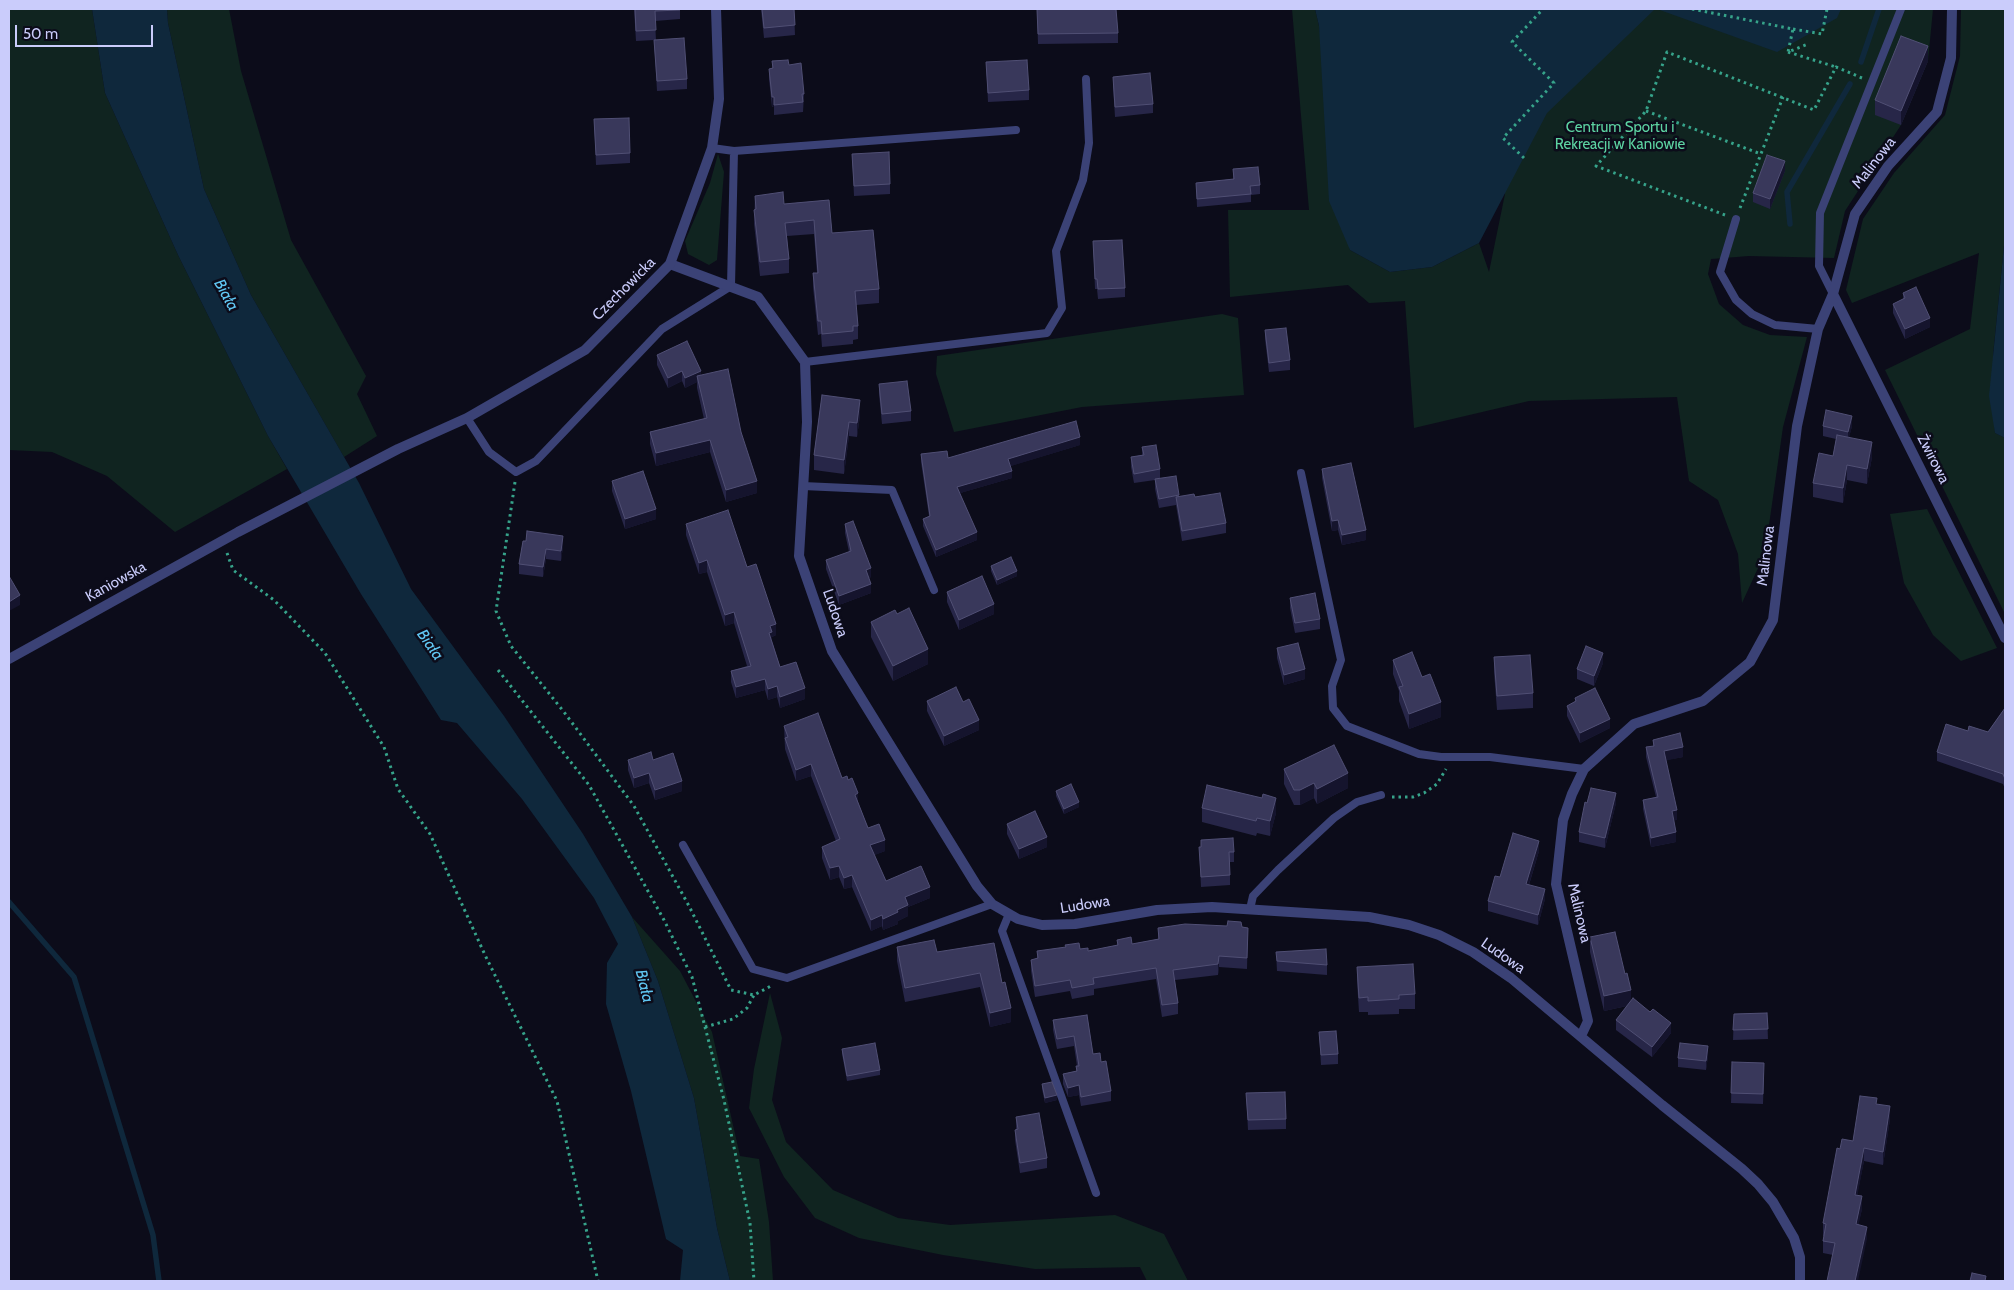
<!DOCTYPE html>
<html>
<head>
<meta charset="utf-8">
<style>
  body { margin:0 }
  #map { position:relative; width:2014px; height:1290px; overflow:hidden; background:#0c0c1a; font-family:Cabin,sans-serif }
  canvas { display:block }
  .frame { position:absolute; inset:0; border:10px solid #caccfb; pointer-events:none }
  .scale { position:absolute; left:15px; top:25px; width:138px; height:22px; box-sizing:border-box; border:2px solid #caccfb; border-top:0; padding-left:6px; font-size:15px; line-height:18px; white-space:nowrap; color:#caccfb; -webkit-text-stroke:4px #0c0c1a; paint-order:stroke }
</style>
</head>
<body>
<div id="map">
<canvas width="2014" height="1290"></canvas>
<div class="frame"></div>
<div class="scale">50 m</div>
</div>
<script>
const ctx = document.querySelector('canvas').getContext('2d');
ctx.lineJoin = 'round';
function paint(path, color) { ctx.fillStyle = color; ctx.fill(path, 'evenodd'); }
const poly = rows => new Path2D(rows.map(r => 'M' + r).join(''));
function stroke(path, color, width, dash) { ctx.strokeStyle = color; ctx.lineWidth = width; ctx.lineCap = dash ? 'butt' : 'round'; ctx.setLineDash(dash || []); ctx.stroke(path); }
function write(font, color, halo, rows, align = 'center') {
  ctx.font = font + ' Cabin,sans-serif'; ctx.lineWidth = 5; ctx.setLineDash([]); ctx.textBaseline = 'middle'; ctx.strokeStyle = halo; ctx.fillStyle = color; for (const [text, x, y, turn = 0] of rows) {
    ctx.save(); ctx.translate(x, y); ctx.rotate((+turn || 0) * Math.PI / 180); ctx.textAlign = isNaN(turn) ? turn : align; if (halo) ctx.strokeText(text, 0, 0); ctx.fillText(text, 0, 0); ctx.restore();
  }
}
const green = poly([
  [9,9,92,9,105,93,178,255,268,436,287,469,175,532,107,476,52,452,9,450],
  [167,9,229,9,241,71,291,240,366,376,357,394,377,436,344,457,251,295,204,189,168,23],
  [1292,9,1315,9,1319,26,1350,250,1390,272,1432,267,1479,243,1489,272,1505,194,1505,9,1933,9,1928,61,1901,125,1845,211,1834,258,1749,256,1711,259,1708,274,1719,304,1743,325,1770,335,1807,337,1783,427,1765,553,1742,603,1738,554,1718,500,1689,481,1677,397,1529,401,1414,428,1405,301,1369,303,1348,285,1230,297,1228,210,1309,210],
  [1961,9,2005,9,2005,236,1993,355,1995,433,2005,438,2005,614,1885,370,1970,329,1979,253,1852,303,1846,290,1863,219,1894,173,1945,115,1960,56],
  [718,154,724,172,717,260,709,265,688,254,685,241,710,183],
  [1222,314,1238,318,1244,395,1082,407,954,432,936,374,937,356],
  [1927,509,1997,648,1961,661,1933,635,1904,583,1890,514],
  [632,917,680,971,712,1032,740,1156,759,1159,769,1222,773,1281,730,1281,717,1228,694,1098,658,981],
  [770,993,782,1038,772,1100,786,1142,833,1190,898,1218,950,1225,1115,1215,1164,1234,1188,1281,1147,1281,1140,1267,1035,1269,943,1255,859,1238,815,1218,784,1177,749,1108,754,1069]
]);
const water = poly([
  [92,9,167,9,168,23,204,189,251,295,359,483,411,589,504,716,583,834,632,917,658,981,694,1098,717,1228,730,1281,680,1281,683,1250,666,1239,631,1091,606,1004,607,963,618,944,594,898,522,799,457,723,441,720,361,594,268,436,178,255,105,93],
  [1315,9,1655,9,1547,113,1479,243,1432,267,1390,272,1350,250,1329,201,1319,26],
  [1657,9,1841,9,1837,18,1777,52],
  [2005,236,2005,438,1995,433,1989,396]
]);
const stream = poly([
  [1861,62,1879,9],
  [1790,224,1787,192,1850,84],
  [9,902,74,977,153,1235,159,1281]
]);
const path = poly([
  [1692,9,1793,29,1788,52,1808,44],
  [1793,29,1822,34,1827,9],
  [1788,52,1836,67],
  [1646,111,1761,154],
  [1524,158,1503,138,1554,83,1512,42,1543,9],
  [1740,208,1783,97],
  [1725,215,1596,166,1646,111,1667,52,1814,110,1836,67,1862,78],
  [515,482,496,611,511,646,564,712,634,806,689,906,731,990,754,995,771,986],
  [227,553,233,570,274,600,325,653,384,747,398,789,430,834,485,955,557,1101,598,1281],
  [498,670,589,785,664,920,692,977,724,1100,750,1223,754,1281],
  [1392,797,1413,797,1424,793,1437,784,1446,769],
  [705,1027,733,1019,747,1008,754,995]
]);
const service = poly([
  [734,151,1016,130],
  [1736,219,1720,272,1736,300,1752,314,1775,325,1818,329],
  [1833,294,1819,266,1820,213,1901,9],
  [805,362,1047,333,1062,308,1056,251,1083,180,1089,143,1086,79],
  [467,418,489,452,516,472,536,461,662,329,731,286,734,151,712,148],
  [1301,473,1341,660,1332,686,1333,708,1347,726,1419,754,1441,757,1490,757,1584,769],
  [803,486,892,490,934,590],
  [683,845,753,969,787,978,992,904],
  [1250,909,1253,896,1278,870,1334,818,1357,802,1381,795],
  [1009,914,1002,931,1096,1193]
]);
const minor = poly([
  [670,264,758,297,805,362,807,422,799,556,832,651,977,886,992,904,1018,919,1042,925,1075,924,1157,910,1212,907,1369,917,1409,925,1439,935,1473,952,1511,978,1662,1105,1742,1169,1758,1184,1773,1202,1794,1238,1800,1257,1800,1281],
  [1833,294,2005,638],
  [1581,1036,1588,1021,1556,884,1563,820,1572,794,1584,769,1634,724,1703,701,1750,662,1773,620,1797,426,1818,329,1833,294,1855,214,1888,166,1937,112,1951,58,1952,9]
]);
const tertiary = poly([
  [9,659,238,532,398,449,467,418,585,350,670,264,712,148,719,99,716,9]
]);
const wall = poly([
  [634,9,680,9,680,19,655,21,656,40,687,79,687,89,657,91,654,40,636,41],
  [761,9,794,9,795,35,764,38],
  [1037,9,1118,33,1118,43,1038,44],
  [772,61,789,65,804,94,803,112,774,115,774,106,772,107,769,79,769,69,772,68],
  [1928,61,1901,125,1875,115,1875,100],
  [986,62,1029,90,1029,100,988,102],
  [1113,77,1153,104,1153,113,1115,117,1113,86],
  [594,119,630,153,630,163,596,165],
  [852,154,890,184,890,194,854,196],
  [1233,169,1260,185,1260,194,1251,195,1251,202,1197,207,1196,183,1233,179],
  [1785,171,1770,209,1753,202,1753,193],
  [755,196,784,204,829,200,832,233,879,289,879,303,856,305,858,326,858,339,853,340,853,344,822,347,821,334,818,335,813,287,813,273,817,273,814,234,787,236,789,259,789,273,760,276,754,224],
  [1093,241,1125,288,1125,297,1098,299,1097,289,1095,289],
  [1903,293,1930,327,1905,339,1893,313,1893,304,1903,299],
  [1265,330,1290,360,1290,370,1269,372,1265,339],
  [657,355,701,375,741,432,757,493,726,502,710,452,656,466,650,444,650,432,704,419,697,388,697,382,685,388,682,381,668,388,657,365],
  [879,384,911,411,911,421,882,424,879,394],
  [822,395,860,415,857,437,849,436,844,474,814,470,814,455],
  [1823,426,1852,426,1849,437,1872,457,1867,484,1847,480,1843,503,1813,497,1813,483,1833,456,1836,439,1823,436],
  [1080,445,1010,466,1012,478,960,493,977,540,936,557,923,526,923,519,929,516,921,462,921,454,948,458],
  [1142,447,1160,469,1160,478,1179,495,1179,497,1195,497,1226,523,1226,533,1182,541,1176,505,1159,508,1155,489,1155,480,1134,483,1131,467,1131,457,1142,455],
  [1322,469,1366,540,1342,545,1338,530,1332,531,1322,478],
  [612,481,656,519,625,529,612,491],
  [686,524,747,567,776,635,772,637,772,641,780,667,805,699,780,708,777,697,768,700,765,690,736,698,731,682,731,671,747,666,734,623,725,626,707,572,699,574,686,535],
  [845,524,871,577,869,578,871,593,839,605,826,569,826,560,849,552,845,533],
  [523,541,563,546,561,561,546,559,543,577,519,574,519,564],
  [991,566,1017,576,997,585,991,571],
  [947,592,994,614,959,630,947,602],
  [1290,598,1320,619,1320,629,1295,633,1290,608],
  [897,614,928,664,893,681,871,637,871,622],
  [1277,648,1305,679,1284,685,1277,658],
  [1494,657,1533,693,1533,708,1497,710,1494,672],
  [1393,660,1422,677,1441,717,1409,729,1399,701,1399,691,1393,674],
  [1603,663,1594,686,1577,679,1577,669],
  [1575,698,1610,728,1580,743,1567,716,1567,706,1575,702],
  [927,701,963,702,979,730,944,746,927,711],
  [2005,708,2005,789,2003,784,1937,761,1937,752,1968,731,1988,732],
  [784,726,842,778,858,802,868,828,885,851,874,855,886,881,930,898,908,907,908,916,898,921,898,924,883,930,882,926,871,931,852,887,844,889,839,877,830,880,822,858,822,847,836,841,811,776,796,781,785,749],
  [1653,740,1683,757,1666,760,1677,820,1674,820,1676,842,1651,847,1643,809,1643,800,1656,797,1646,757,1646,747,1653,746],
  [628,760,653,760,682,791,655,800,649,783,634,788,628,770],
  [1284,769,1348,788,1317,804,1314,798,1300,805,1294,805,1284,784],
  [1056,791,1079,807,1064,814,1056,796],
  [1587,803,1616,803,1605,848,1579,842,1579,832],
  [1202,808,1276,813,1270,836,1257,833,1256,836,1202,822],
  [1007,824,1047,847,1019,859,1007,834],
  [1199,847,1234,852,1234,862,1230,862,1230,885,1201,887],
  [1539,851,1529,885,1545,899,1538,925,1488,911,1488,901,1500,877],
  [1242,927,1248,928,1247,969,1219,967,1218,975,1175,980,1178,1003,1178,1014,1162,1017,1156,979,1094,989,1094,995,1072,999,1070,991,1035,997,1031,971,1031,960,1037,959,1037,951,1080,949,1088,951,1117,945,1117,940,1132,944,1158,939,1158,928],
  [1590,937,1631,1000,1671,1033,1652,1057,1616,1030,1616,1020,1627,1006,1604,1011,1590,952],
  [897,947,937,952,1002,983,1011,1022,990,1027,980,987,905,1002,897,961],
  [1276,952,1327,965,1327,975,1277,971],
  [1357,967,1415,994,1415,1009,1399,1009,1399,1014,1368,1015,1368,1012,1359,1012,1357,981],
  [1767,1013,1768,1039,1733,1040,1734,1014],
  [1087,1015,1093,1054,1101,1062,1111,1091,1111,1101,1081,1106,1079,1095,1068,1097,1063,1084,1063,1074,1076,1071,1076,1066,1077,1066,1074,1046,1057,1049,1053,1030,1053,1020],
  [1319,1032,1338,1054,1338,1064,1321,1065],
  [842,1049,880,1070,880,1075,847,1081,842,1054],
  [1708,1056,1706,1070,1678,1067,1678,1058],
  [1732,1062,1764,1073,1763,1104,1731,1103],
  [1042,1084,1057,1100,1045,1103,1042,1089],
  [1246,1093,1286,1119,1286,1129,1248,1130],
  [1877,1104,1890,1119,1883,1165,1864,1161,1857,1195,1862,1209,1858,1225,1867,1239,1833,1255,1823,1253,1823,1241,1824,1236,1823,1236,1823,1223,1853,1141],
  [1016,1117,1047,1158,1047,1168,1020,1173,1015,1140,1015,1130,1016,1130]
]);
const shadedWall = poly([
  [1928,46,1928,61,1901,125,1901,111],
  [772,97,774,97,774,106,772,107],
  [1785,161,1785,171,1770,209,1770,199],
  [1930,318,1930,327,1905,339,1905,329],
  [682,371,682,381,668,388,668,378],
  [701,371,701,380,697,376,697,382,685,388,685,378],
  [860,400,860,415,857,437,857,423],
  [1852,416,1852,426,1848,442,1848,432],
  [849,422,849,436,844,474,844,460],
  [1080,437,1080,445,1008,467,1008,459],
  [710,440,710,452,656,466,656,453],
  [1872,442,1872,457,1867,484,1867,469],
  [1847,465,1847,480,1843,503,1843,488],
  [1012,471,1012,478,957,494,957,487],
  [757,481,757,493,726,502,726,490],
  [656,509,656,519,625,529,625,519],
  [1338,520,1338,530,1332,531,1332,521],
  [1366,530,1366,540,1342,545,1342,535],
  [977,532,977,540,936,557,936,550],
  [563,536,563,546,561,561,561,551],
  [546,549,546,559,543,577,543,567],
  [707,560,707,572,699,574,699,563],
  [871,568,871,577,866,579,866,570],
  [1017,571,1017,576,997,585,997,580],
  [871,584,871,593,839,605,839,596],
  [20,595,20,605,9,611,9,602],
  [994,604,994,614,959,630,959,620],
  [734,612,734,623,725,626,725,615],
  [776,624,776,635,772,637,772,643,769,633,770,626],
  [928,649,928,664,893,681,893,666],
  [1603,653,1603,663,1594,686,1594,676],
  [1305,669,1305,679,1284,685,1284,675],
  [765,679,765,690,736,698,736,687],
  [777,686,777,697,768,700,768,689],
  [805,688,805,699,780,708,780,697],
  [1441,702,1441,717,1409,729,1409,714],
  [1610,719,1610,728,1580,743,1580,733],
  [979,720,979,730,944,746,944,736],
  [1683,747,1683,757,1664,761,1664,751],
  [811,764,811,776,796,781,796,770],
  [649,773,649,783,634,788,634,778],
  [1348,773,1348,788,1317,804,1317,789],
  [682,781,682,791,655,800,655,790],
  [1314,783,1314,798,1300,805,1300,790],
  [858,793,858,805,855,795],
  [1616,793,1616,803,1605,848,1605,838],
  [1276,798,1276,813,1270,836,1270,821],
  [1079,802,1079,807,1064,814,1064,809],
  [1677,810,1677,820,1672,821,1672,811],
  [1676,832,1676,842,1651,847,1651,838],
  [1047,837,1047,847,1019,859,1019,849],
  [885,840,885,851,870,857,870,845],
  [1539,841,1539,851,1526,894,1526,884],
  [839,866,839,877,830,880,830,868],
  [852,875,852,887,844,889,844,878],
  [930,887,930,898,908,907,908,916,898,921,898,924,883,930,883,919,897,910,905,897],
  [1545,889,1545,899,1538,925,1538,915],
  [882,915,882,926,871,931,871,920],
  [1219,956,1219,967,1218,975,1218,964],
  [1631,990,1631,1005,1604,1011,1604,996],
  [1011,1008,1011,1022,990,1027,990,1013],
  [1671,1023,1671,1033,1652,1057,1652,1047],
  [1708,1046,1708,1056,1706,1070,1706,1061],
  [1079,1085,1079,1095,1068,1097,1068,1088],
  [1057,1095,1057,1100,1045,1103,1045,1098],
  [1890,1106,1890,1119,1883,1165,1883,1152],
  [1864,1148,1864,1161,1855,1208,1855,1195],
  [1862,1196,1862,1209,1856,1237,1856,1224],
  [1867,1227,1867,1239,1858,1281,1855,1281]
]);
const building = poly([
  [635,9,680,9,680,10,655,11,656,30,636,31,635,9],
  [762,9,794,9,795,25,764,28,762,9],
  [1037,9,1116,9,1118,33,1038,34,1037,9],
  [1901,36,1928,46,1901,111,1875,100,1901,36],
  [684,38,687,79,657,81,654,40,684,38],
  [788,60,789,65,801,63,804,94,802,94,803,102,774,105,774,97,772,97,769,69,773,68,772,61,788,60],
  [1027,60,1029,90,988,93,986,62,1027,60],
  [1150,73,1153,104,1115,107,1113,77,1150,73],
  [629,118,630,153,596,155,594,119,629,118],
  [889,152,890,184,854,186,852,154,889,152],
  [1767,155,1785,161,1770,199,1753,193,1767,155],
  [1258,167,1260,185,1250,186,1251,194,1197,199,1196,183,1234,179,1233,169,1258,167],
  [783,192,784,204,829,200,832,233,873,230,879,289,855,291,858,326,853,326,853,331,822,334,821,321,818,321,813,273,818,273,814,220,785,223,789,259,760,262,754,210,756,209,755,196,783,192],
  [1122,240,1125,288,1098,289,1097,279,1095,279,1093,241,1122,240],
  [1916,287,1930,318,1905,329,1893,304,1905,298,1903,293,1916,287],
  [1286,328,1290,360,1269,363,1265,330,1286,328],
  [687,341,701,371,685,378,682,371,668,378,657,355,687,341],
  [728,369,741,432,757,481,726,490,710,440,656,453,650,432,707,418,697,376,728,369],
  [907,381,911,411,882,414,879,384,907,381],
  [822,395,860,400,857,423,849,422,844,460,814,455,822,395],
  [1826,410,1852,416,1848,432,1823,426,1826,410],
  [1076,421,1080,437,1008,459,1012,471,957,487,977,532,936,550,923,519,930,516,921,454,947,451,948,458,1076,421],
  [1837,435,1872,442,1867,469,1847,465,1843,488,1813,483,1819,453,1833,456,1837,435],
  [1156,445,1160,469,1134,474,1131,457,1144,455,1142,447,1156,445],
  [1351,463,1366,530,1342,535,1338,520,1332,521,1322,469,1351,463],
  [643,471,656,509,625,519,612,481,643,471],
  [1176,476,1179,495,1159,499,1155,479,1176,476],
  [1220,493,1226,523,1182,531,1176,497,1194,494,1195,497,1220,493],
  [728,510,747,567,756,564,776,624,770,626,772,632,769,633,780,667,796,662,805,688,780,697,777,686,768,689,765,679,736,687,731,671,751,666,734,612,725,615,707,560,699,563,686,524,728,510],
  [853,521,871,568,866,570,871,584,839,596,826,560,851,551,845,524,853,521],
  [527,531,563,536,561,551,546,549,543,567,519,564,523,541,526,541,527,531],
  [1011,557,1017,571,997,580,991,566,1011,557],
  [9,576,20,595,9,602,9,576],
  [982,576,994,604,959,620,947,592,982,576],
  [1315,593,1320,619,1295,623,1290,598,1315,593],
  [909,608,928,649,893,666,871,622,895,610,897,614,909,608],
  [1298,643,1305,669,1284,675,1277,648,1298,643],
  [1586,646,1603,653,1594,676,1577,669,1586,646],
  [1412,652,1422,677,1430,674,1441,702,1409,714,1399,687,1403,686,1393,660,1412,652],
  [1530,655,1533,693,1497,696,1494,657,1530,655],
  [956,687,963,702,969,699,979,720,944,736,927,701,956,687],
  [1595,688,1610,719,1580,733,1567,706,1576,701,1575,698,1595,688],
  [2005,708,2005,779,2003,774,1937,752,1946,724,1968,731,1969,726,1988,732,2005,708],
  [818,713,842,778,847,776,848,780,852,778,858,793,855,795,868,828,879,824,885,840,870,845,886,881,921,866,930,887,905,897,908,905,897,910,898,912,883,919,882,915,871,920,852,875,844,878,839,866,830,868,822,847,840,839,811,764,796,770,785,738,788,737,784,726,818,713],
  [1680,733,1683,747,1664,751,1677,810,1672,811,1676,832,1651,838,1643,800,1658,797,1646,747,1654,746,1653,740,1680,733],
  [1334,745,1348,773,1317,789,1314,783,1300,790,1294,790,1284,769,1334,745],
  [651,752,653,760,673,753,682,781,655,790,649,773,634,778,628,760,651,752],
  [1071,784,1079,802,1064,809,1056,791,1071,784],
  [1207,785,1262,798,1263,794,1276,798,1270,821,1257,818,1256,821,1202,808,1207,785],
  [1591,788,1616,793,1605,838,1579,832,1585,802,1587,803,1591,788],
  [1035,811,1047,837,1019,849,1007,824,1035,811],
  [1513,833,1539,841,1526,884,1545,889,1538,915,1488,901,1495,876,1500,877,1513,833],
  [1233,838,1234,852,1229,852,1230,875,1201,877,1199,847,1201,847,1201,840,1233,838],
  [1228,921,1241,922,1242,927,1248,928,1247,958,1219,956,1218,964,1173,970,1178,1003,1162,1005,1156,968,1093,978,1094,984,1072,988,1070,980,1035,986,1031,960,1038,958,1037,951,1066,947,1065,945,1079,943,1080,949,1088,948,1088,951,1118,945,1117,940,1131,937,1132,944,1159,939,1158,928,1185,924,1227,926,1228,921],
  [1615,932,1625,974,1627,973,1631,990,1604,996,1590,937,1615,932],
  [934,940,937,952,994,943,1002,983,1005,982,1011,1008,990,1013,980,973,905,988,897,947,934,940],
  [1326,949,1327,965,1277,961,1276,952,1326,949],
  [1413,964,1415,994,1399,995,1399,999,1368,1001,1368,997,1359,998,1357,967,1413,964],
  [1633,998,1650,1012,1653,1009,1671,1023,1652,1047,1616,1020,1633,998],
  [1767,1013,1768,1029,1733,1030,1734,1014,1767,1013],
  [1087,1015,1093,1054,1100,1053,1101,1062,1106,1061,1111,1091,1081,1097,1079,1085,1068,1088,1063,1074,1077,1071,1076,1066,1079,1066,1074,1036,1057,1039,1053,1020,1087,1015],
  [1336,1031,1338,1054,1321,1055,1319,1032,1336,1031],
  [875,1043,880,1070,847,1076,842,1049,875,1043],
  [1680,1043,1708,1046,1706,1061,1678,1058,1680,1043],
  [1732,1062,1764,1063,1763,1094,1731,1093,1732,1062],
  [1052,1082,1057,1095,1045,1098,1042,1084,1052,1082],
  [1285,1092,1286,1119,1248,1120,1246,1093,1285,1092],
  [1860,1096,1877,1098,1876,1104,1890,1106,1883,1152,1864,1148,1855,1195,1862,1196,1856,1224,1867,1227,1855,1281,1827,1281,1835,1243,1823,1241,1826,1224,1823,1223,1837,1148,1840,1149,1842,1139,1853,1141,1860,1096],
  [1039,1113,1047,1158,1020,1163,1015,1130,1018,1129,1016,1117,1039,1113],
  [1972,1273,1986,1276,1985,1281,1970,1281,1972,1273]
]);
const parkNames = [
  ["Centrum Sportu i",1620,128],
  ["Rekreacji w Kaniowie",1620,145]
];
const streetNames = [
  ["Malinowa",1874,163,-52],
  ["Czechowicka",624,289,-45],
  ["Żwirowa",1933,459,63],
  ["Malinowa",1766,556,-83],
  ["Kaniowska",116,582,-29],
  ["Ludowa",835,613,71],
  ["Ludowa",1085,905,-9],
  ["Malinowa",1579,913,77],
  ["Ludowa",1503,956,35]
];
const waterNames = [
  ["Biała",226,295,61],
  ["Biała",430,645,55],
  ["Biała",644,986,76]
];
paint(green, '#102420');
paint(water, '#0f283c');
stroke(stream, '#0f283c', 5.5);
stroke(path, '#36a38a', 3, [2.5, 4]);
stroke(service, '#3b4276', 8);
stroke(minor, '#3b4276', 10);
stroke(tertiary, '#3b4276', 10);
paint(wall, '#272648');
paint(shadedWall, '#15142d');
paint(building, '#39385b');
stroke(building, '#504f74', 1);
write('15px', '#5dd3a2', '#0c0c1a', parkNames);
write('15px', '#caccfb', '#0c0c1a', streetNames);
write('italic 16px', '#60c6f2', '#0c0c1a', waterNames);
</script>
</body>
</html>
